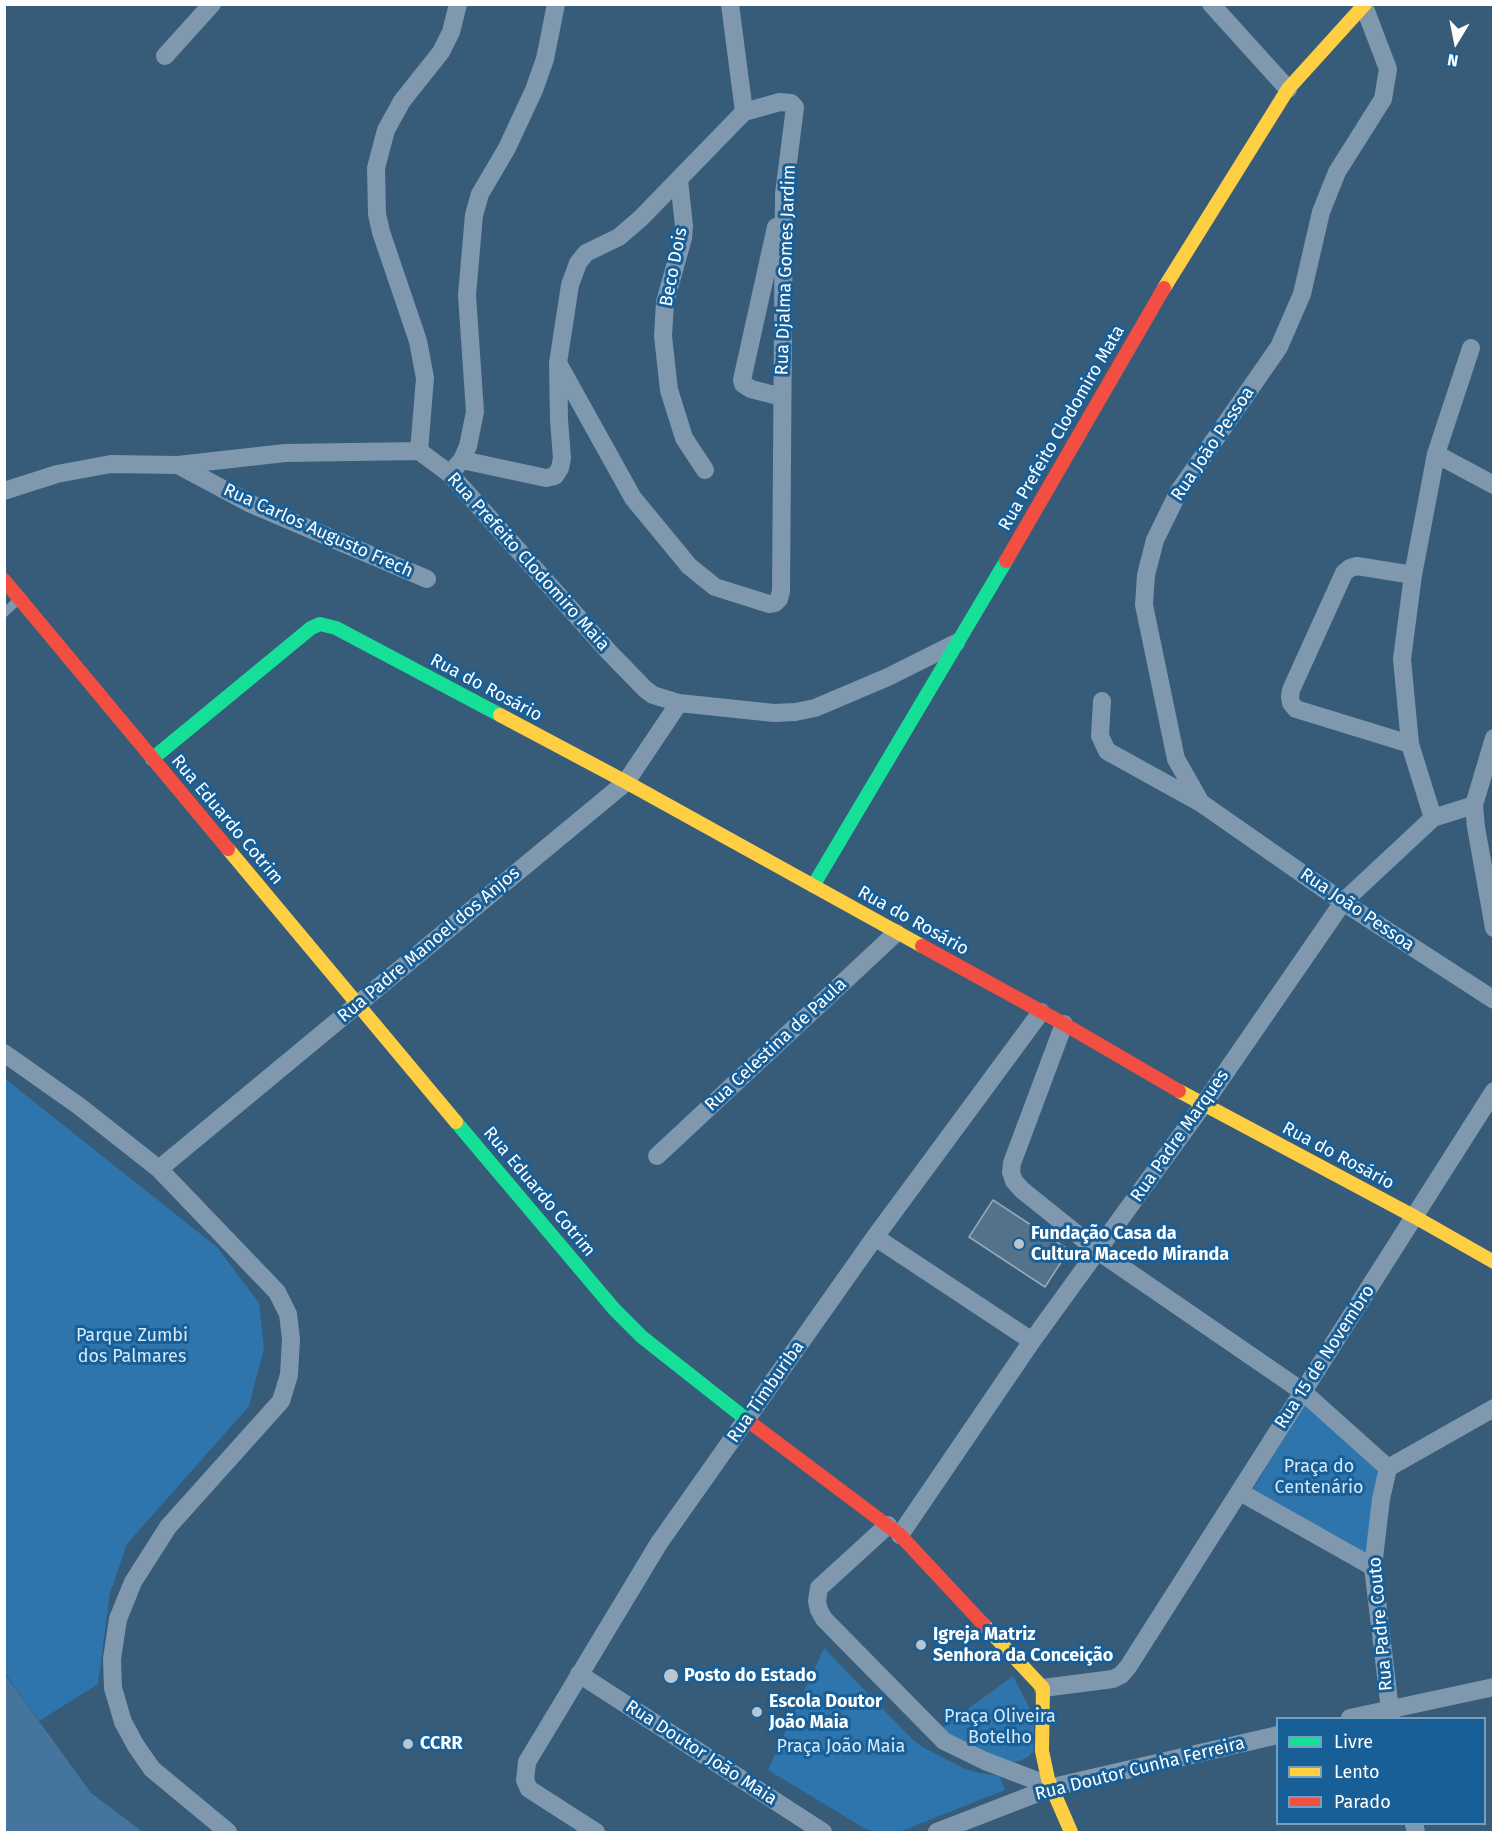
<!DOCTYPE html>
<html>
<head>
<meta charset="utf-8">
<style>
  body { margin:0 }
  #map { position:relative; width:1498px; height:1837px; overflow:hidden; background:#365c7a; font-family:"Fira Sans",sans-serif }
  canvas { display:block }
  .frame { position:absolute; inset:0; border:6px solid #fff; pointer-events:none }
  .legend { position:absolute; left:1276px; top:1717px; width:210px; height:108px; box-sizing:border-box; background:#195f97; border:2px solid #759fc1; margin:0; padding:8px 10px; list-style:none; font-size:18px; color:#fff }
  .legend li { display:flex; align-items:center; gap:12px; height:30px }
  .legend b { width:30px; border:2px solid #759fc1 }
  .north { position:absolute; left:1426px; top:12px; width:60px; height:60px; -webkit-text-stroke:4px #195f97; paint-order:stroke; rotate:190deg; font-size:16px; font-weight:700; line-height:24px; text-align:center; color:#fff }
  .north::after { content:''; display:block; margin:auto; width:21px; height:27px; background:#fff; clip-path:polygon(50% 0,100% 100%,50% 72%,0 100%) }
</style>
</head>
<body>
<div id="map">
<canvas width="1498" height="1837"></canvas>
<div class="frame"></div>
<ul class="legend">
<li><b style="height:8px;background:#16e098"></b>Livre</li>
<li><b style="height:8px;background:#ffcf43"></b>Lento</li>
<li><b style="height:8px;background:#f24e42"></b>Parado</li>
</ul>
<div class="north">N</div>
</div>
<script>
const ctx = document.querySelector('canvas').getContext('2d');
ctx.lineJoin = 'round';
function paint(path, color) { ctx.fillStyle = color; ctx.fill(path, 'evenodd'); }
const poly = rows => new Path2D(rows.map(r => 'M' + r).join(''));
function stroke(path, color, width, dash) { ctx.strokeStyle = color; ctx.lineWidth = width; ctx.lineCap = dash ? 'butt' : 'round'; ctx.setLineDash(dash || []); ctx.stroke(path); }
function write(font, color, halo, rows, align = 'center') {
  ctx.font = font + ' "Fira Sans",sans-serif'; ctx.lineWidth = 6; ctx.setLineDash([]); ctx.textBaseline = 'middle'; ctx.strokeStyle = halo; ctx.fillStyle = color; for (const [text, x, y, turn = 0] of rows) {
    ctx.save(); ctx.translate(x, y); ctx.rotate((+turn || 0) * Math.PI / 180); ctx.textAlign = isNaN(turn) ? turn : align; if (halo) ctx.strokeText(text, 0, 0); ctx.fillText(text, 0, 0); ctx.restore();
  }
}
const green = poly([
  [4,1078,217,1247,259,1303,264,1348,249,1406,127,1544,110,1593,98,1684,39,1721,5,1673],
  [1304,1405,1379,1468,1365,1556,1251,1492],
  [824,1648,912,1739,924,1748,965,1769,979,1773,999,1776,1005,1790,899,1832,876,1832,864,1828,768,1770],
  [1013,1676,1028,1705,1034,1723,1033,1752,1028,1757,1019,1761,1010,1762,970,1750,942,1728]
]);
const water = poly([
  [4,1673,91,1793,143,1832,5,1832]
]);
const building = poly([
  [993,1200,1069,1250,1045,1287,969,1237,993,1200]
]);
const lane = poly([
  [4,613,18,600]
]);
const street = poly([
  [730,4,744,112],
  [1211,4,1288,89],
  [1364,6,1388,69,1383,99,1337,172,1321,212,1302,294,1279,347,1179,491,1155,540,1146,575,1144,605,1176,759,1201,803,1343,902,1494,1000],
  [165,56,212,4],
  [679,180,684,226,683,238,665,302,663,336,669,390,684,438,705,470],
  [776,227,742,380,743,384,751,389,782,397],
  [419,451,425,378,418,341,381,232,377,214,376,168,386,130,402,101,441,52,451,32,458,4],
  [1436,454,1494,485],
  [462,460,546,478,555,476,560,468,562,458,559,420,558,363,570,285,578,263,586,253,619,237,641,218,744,112,780,102,791,103,795,107,784,194,781,591,779,599,775,603,769,604,715,587,689,566,633,498,558,363],
  [178,465,251,504,427,579],
  [455,468,462,460,468,446,475,412,467,295,474,215,480,194,507,148,534,90,545,59,556,4],
  [4,491,57,474,111,464,178,465,285,453,419,451,450,474,609,652,645,689,653,695,679,703,774,713,795,712,815,708,888,677,956,643],
  [1102,701,1100,736,1107,751,1201,803],
  [1494,738,1474,805,1476,827,1494,928],
  [1410,744,1296,709,1291,703,1290,697,1291,690,1344,573,1350,568,1357,566,1413,575],
  [1433,818,1410,744,1402,659,1413,575,1436,454,1471,348],
  [1064,1024,1012,1163,1011,1172,1014,1181,1022,1190,1098,1251,1302,1391,1388,1468],
  [4,1053,79,1106,159,1169,277,1292,288,1314,291,1339,289,1375,281,1401,168,1527,133,1582,118,1619,112,1659,113,1688,123,1722,136,1746,152,1769,228,1832],
  [657,1156,896,933],
  [159,1169,626,782,679,703],
  [875,1237,1032,1341],
  [1388,1468,1381,1499,1373,1567,1391,1718],
  [1388,1468,1494,1408],
  [1240,1492,1373,1567],
  [888,1525,819,1588,817,1601,819,1610,824,1619,944,1741,985,1761,1053,1787],
  [900,1535,1032,1341,1203,1105,1343,902,1433,818,1474,805],
  [579,1674,823,1832],
  [1043,1688,1113,1679,1121,1675,1128,1667,1494,1091],
  [1350,1718,1494,1687],
  [1414,1824,1416,1832],
  [596,1832,529,1789,525,1780,527,1762,659,1543,875,1237,1041,1012],
  [937,1832,1053,1787,1278,1735]
]);
const fast = poly([
  [152,759,311,628,320,624,336,628,500,715],
  [813,886,1006,561],
  [456,1122,614,1309,642,1337,751,1423]
]);
const slow = poly([
  [1164,288,1288,89,1365,4],
  [500,715,626,782,922,946],
  [228,849,456,1122],
  [1179,1091,1415,1217,1494,1262],
  [984,1625,1043,1688,1042,1751,1048,1779,1071,1832]
]);
const jam = poly([
  [1006,561,1164,288],
  [4,580,228,849],
  [922,946,1064,1024,1179,1091],
  [751,1423,900,1535,984,1625]
]);
const markers = [
  [1019,1244,6,"#b9c6d0"],
  [921,1645,6,"#b9c6d0"],
  [671,1676,8,"#b9c6d0"],
  [757,1712,6,"#b9c6d0"],
  [408,1744,6,"#b9c6d0"]
];
const streetNames = [
  ["Beco Dois",674,267,-79],
  ["Rua Djalma Gomes Jardim",786,270,-88],
  ["Rua Prefeito Clodomiro Mata",1062,428,-60],
  ["Rua João Pessoa",1213,444,-56],
  ["Rua Carlos Augusto Frech",318,531,24],
  ["Rua Prefeito Clodomiro Maia",528,562,48],
  ["Rua do Rosário",486,688,28],
  ["Rua Eduardo Cotrim",227,820,50],
  ["Rua João Pessoa",1357,910,34],
  ["Rua do Rosário",913,921,29],
  ["Rua Padre Manoel dos Anjos",429,945,-40],
  ["Rua Celestina de Paula",776,1045,-43],
  ["Rua Padre Marques",1180,1136,-55],
  ["Rua do Rosário",1338,1156,28],
  ["Rua Eduardo Cotrim",539,1192,50],
  ["Rua 15 de Novembro",1325,1357,-57],
  ["Rua Timburiba",766,1392,-55],
  ["Rua Padre Couto",1381,1624,-95],
  ["Rua Doutor João Maia",701,1753,33],
  ["Rua Doutor Cunha Ferreira",1140,1769,-14]
];
const poiNames = [
  ["Fundação Casa da",1031,1234],
  ["Cultura Macedo Miranda",1031,1255],
  ["Igreja Matriz",933,1635],
  ["Senhora da Conceição",933,1656],
  ["Posto do Estado",684,1676],
  ["Escola Doutor",769,1702],
  ["João Maia",769,1723],
  ["CCRR",420,1744]
];
const parkNames = [
  ["Parque Zumbi",132,1336],
  ["dos Palmares",132,1357],
  ["Praça do",1319,1467],
  ["Centenário",1319,1488],
  ["Praça Oliveira",1000,1717],
  ["Botelho",1000,1738],
  ["Praça João Maia",841,1747]
];
paint(green, '#2e75ad');
paint(water, '#45759c');
paint(building, '#54738a');
stroke(building, '#94a9ba', 1.5);
stroke(lane, '#8098ad', 9);
stroke(street, '#8098ad', 18);
stroke(fast, '#16e098', 14);
stroke(slow, '#ffcf43', 14);
stroke(jam, '#f24e42', 14);
for (const [x, y, r, color] of markers) { const dot = new Path2D(); dot.arc(x, y, r, 0, 2 * Math.PI); ctx.fillStyle = color; ctx.fill(dot); stroke(dot, '#195f97', 2); }
write('18px', '#fff', '#195f97', streetNames);
write('bold 18px', '#fff', '#195f97', poiNames, 'left');
write('18px', '#d4eafb', '#195f97', parkNames);
</script>
</body>
</html>
